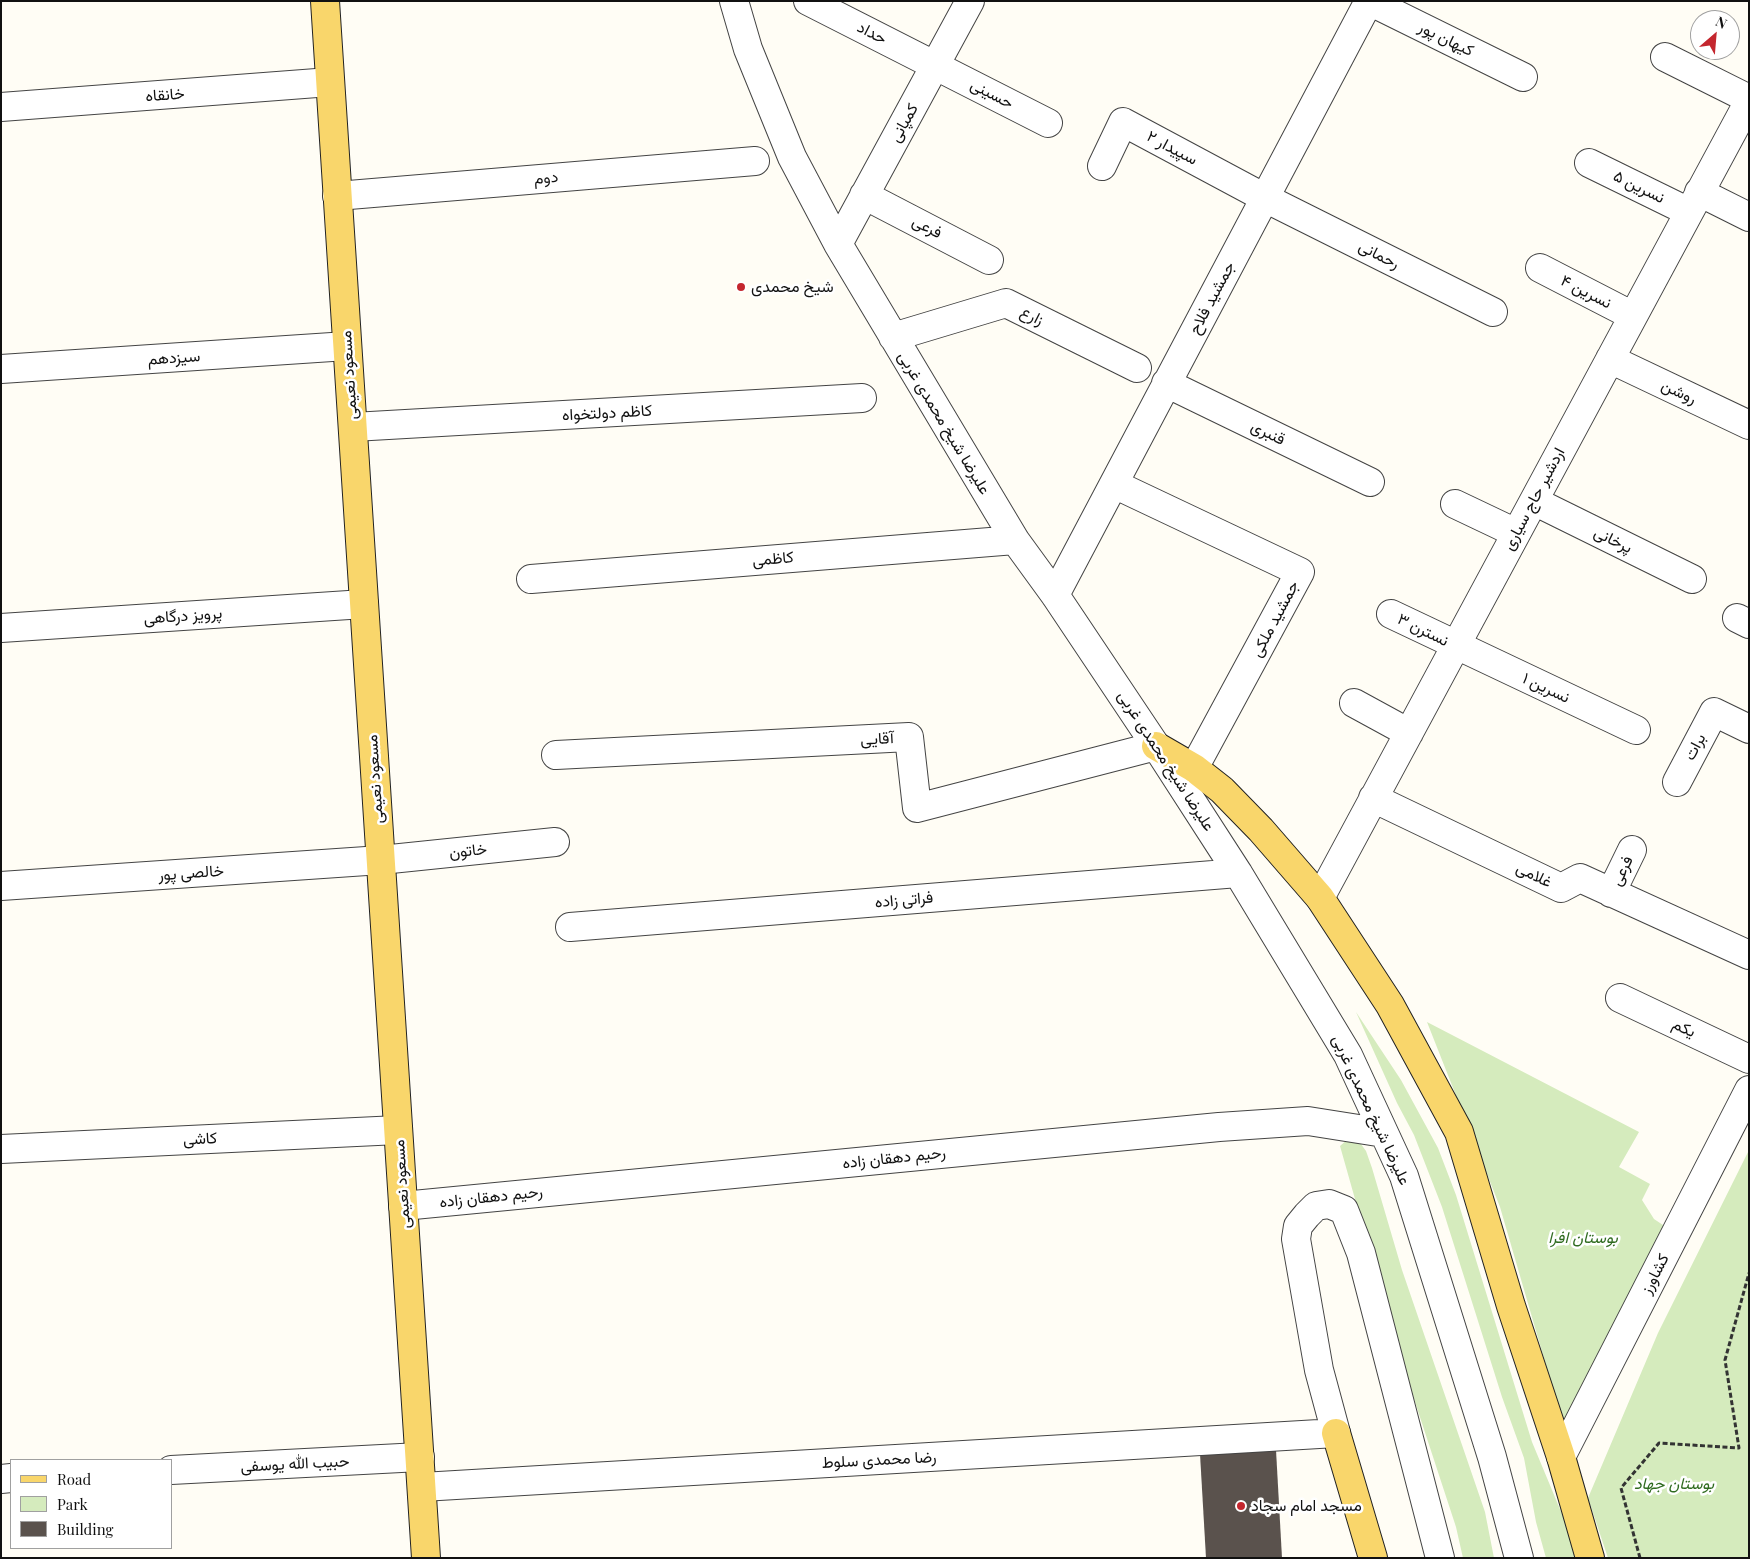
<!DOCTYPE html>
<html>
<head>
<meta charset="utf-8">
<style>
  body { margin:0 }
  #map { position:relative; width:1750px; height:1559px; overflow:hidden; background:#fffdf5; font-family:"Playfair Display",serif }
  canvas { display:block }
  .frame { position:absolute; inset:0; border:2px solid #111; pointer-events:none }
  .legend { position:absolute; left:10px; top:1459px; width:162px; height:90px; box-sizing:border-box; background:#fff; border:1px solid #a0a0a0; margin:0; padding:6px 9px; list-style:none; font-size:15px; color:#111 }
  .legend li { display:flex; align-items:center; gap:10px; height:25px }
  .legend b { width:25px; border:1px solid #a0a0a0 }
  .north { position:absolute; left:1690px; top:10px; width:50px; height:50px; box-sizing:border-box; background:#fff; border:1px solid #a0a0a0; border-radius:50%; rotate:27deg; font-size:14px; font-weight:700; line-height:20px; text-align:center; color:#111 }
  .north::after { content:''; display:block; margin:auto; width:18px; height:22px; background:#c4262e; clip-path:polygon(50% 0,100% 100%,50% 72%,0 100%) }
</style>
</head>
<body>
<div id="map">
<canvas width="1750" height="1559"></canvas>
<div class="frame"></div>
<ul class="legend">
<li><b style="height:6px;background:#f9d66b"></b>Road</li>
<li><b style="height:14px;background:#d5ebbd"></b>Park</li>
<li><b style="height:14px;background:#5a524d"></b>Building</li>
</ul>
<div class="north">N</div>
</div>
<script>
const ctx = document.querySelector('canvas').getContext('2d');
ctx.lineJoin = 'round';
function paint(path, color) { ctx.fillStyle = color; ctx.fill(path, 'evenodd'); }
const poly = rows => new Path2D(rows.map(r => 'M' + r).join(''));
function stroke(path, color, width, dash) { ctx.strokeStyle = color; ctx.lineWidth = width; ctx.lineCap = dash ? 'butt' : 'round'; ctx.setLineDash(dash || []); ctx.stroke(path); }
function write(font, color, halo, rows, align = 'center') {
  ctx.font = font + ' "Playfair Display",Vazirmatn,serif'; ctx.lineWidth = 5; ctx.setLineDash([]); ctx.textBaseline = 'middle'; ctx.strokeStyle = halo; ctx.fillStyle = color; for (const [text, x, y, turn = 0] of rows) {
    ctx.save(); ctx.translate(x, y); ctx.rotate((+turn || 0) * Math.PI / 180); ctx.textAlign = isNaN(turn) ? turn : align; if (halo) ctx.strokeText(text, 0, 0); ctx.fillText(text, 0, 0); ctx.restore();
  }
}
const green = poly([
  [1356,1012,1401,1080,1438,1148,1456,1195,1532,1442,1567,1526,1576,1558,1546,1558,1536,1522,1524,1458,1502,1397,1442,1207,1414,1135,1397,1103],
  [1427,1022,1639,1132,1619,1167,1650,1184,1642,1200,1654,1219,1669,1229,1563,1424,1500,1207],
  [1348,1139,1358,1140,1366,1151,1372,1168,1402,1270,1485,1512,1494,1558,1463,1558,1456,1527,1396,1344,1340,1146],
  [1749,1150,1749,1558,1608,1558,1588,1498,1658,1333]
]);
const building = poly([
  [1276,1450,1282,1558,1206,1558,1200,1454]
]);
const path = poly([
  [1640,1558,1621,1488,1659,1443,1739,1448,1725,1360,1749,1273]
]);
const minor = poly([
  [734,1,748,49,792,157,838,244,1015,540,1055,595,1156,746,1238,873,1348,1055,1404,1176,1492,1457,1519,1558],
  [808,1,1048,123],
  [1369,1,1523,77],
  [1665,57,1749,99],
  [1,107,330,82],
  [1589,163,1689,212],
  [1102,166,1123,122,1265,198,1493,312],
  [1699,192,1749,217],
  [864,195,989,260],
  [337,196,755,161],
  [838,244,970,1],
  [1540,268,1633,316],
  [893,337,1006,303,1137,368],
  [1610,359,1749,425],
  [1,369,347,346],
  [1166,383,1370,482],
  [353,427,862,398],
  [1114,484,1300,572,1194,768],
  [1534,501,1692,579],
  [1455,504,1516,533],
  [531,579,1015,540],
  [1055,595,1369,1],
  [1391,614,1636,730],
  [1737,618,1749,624],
  [1,628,364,604],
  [1354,703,1409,733],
  [556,755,909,737,917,808,1156,746],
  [1677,782,1714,712,1749,729],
  [1373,798,1561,888,1580,878,1749,955],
  [1,886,381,860,555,842],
  [1611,893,1632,850],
  [1320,898,1749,101],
  [570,927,1238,873],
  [1620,998,1749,1059],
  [1,1149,398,1130],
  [403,1206,1219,1127,1308,1121,1384,1133],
  [1561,1457,1749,1090],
  [171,1470,420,1457],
  [1,1479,11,1478],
  [422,1487,1336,1433,1319,1370,1296,1239,1298,1226,1307,1215,1316,1206,1329,1204,1344,1210,1361,1253,1440,1558]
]);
const major = poly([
  [325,1,426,1558],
  [1156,746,1194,768,1222,790,1261,830,1320,898,1390,1005,1459,1132,1511,1306,1561,1457,1590,1558],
  [1336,1433,1373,1558]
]);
const markers = [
  [741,287,5,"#c4262e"],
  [1241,1506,5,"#c4262e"]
];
const streetNames = [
  ["حداد",872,33,27],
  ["کیهان پور",1446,39,26],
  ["حسینی",992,94,27],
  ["خانقاه",165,95,-4],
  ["کمپانی",904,123,-61],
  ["سپیدار ۲",1172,148,28],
  ["دوم",546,178,-5],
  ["نسرین ۵",1639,187,26],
  ["فرعی",927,227,27],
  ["رحمانی",1379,255,27],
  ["نسرین ۴",1586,292,27],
  ["جمشید فلاح",1212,298,-62],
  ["زارع",1032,316,27],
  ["سیزدهم",174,358,-4],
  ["مسعود نعیمی",349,375,-94],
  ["روشن",1679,392,25],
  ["کاظم دولتخواه",607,413,-3],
  ["علیرضا شیخ محمدی غربی",944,423,59],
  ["قنبری",1268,433,26],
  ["اردشیر حاج سیاری",1534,499,-62],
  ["پرخانی",1613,540,26],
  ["کاظمی",773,559,-5],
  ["پرویز درگاهی",183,616,-4],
  ["جمشید ملکی",1275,619,-62],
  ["نسترن ۳",1423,630,26],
  ["نسرین ۱",1546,688,25],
  ["آقایی",877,739,-3],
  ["برات",1695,747,-62],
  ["علیرضا شیخ محمدی غربی",1166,761,57],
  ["مسعود نعیمی",375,779,-94],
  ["خاتون",468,851,-6],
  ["فرعی",1622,871,-64],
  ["خالصی پور",191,873,-4],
  ["غلامی",1534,875,26],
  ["فراتی زاده",904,900,-5],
  ["یکم",1684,1028,25],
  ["علیرضا شیخ محمدی غربی",1371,1110,65],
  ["کاشی",200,1139,-3],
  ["رحیم دهقان زاده",894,1158,-6],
  ["مسعود نعیمی",402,1184,-94],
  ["رحیم دهقان زاده",491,1197,-6],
  ["کشاورز",1655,1274,-63],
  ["رضا محمدی سلوط",879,1460,-3],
  ["حبیب الله یوسفی",295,1464,-3]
];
const poiNames = [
  ["شیخ محمدی",751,287],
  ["مسجد امام سجاد",1251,1506]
];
const parkNames = [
  ["بوستان افرا",1583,1238],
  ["بوستان جهاد",1674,1484]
];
paint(green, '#d5ebbd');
paint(building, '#5a524d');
stroke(minor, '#444', 30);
stroke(major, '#222', 30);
stroke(path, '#333', 3, [5, 2.5]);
stroke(minor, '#fff', 28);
stroke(major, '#f9d66b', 28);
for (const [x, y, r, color] of markers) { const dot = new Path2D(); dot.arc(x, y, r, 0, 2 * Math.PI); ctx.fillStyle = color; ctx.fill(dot); stroke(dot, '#fff', 2); }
write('16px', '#111', '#fff', streetNames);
write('16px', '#111', '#fff', poiNames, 'left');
write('italic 16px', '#2f6b1f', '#fff', parkNames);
</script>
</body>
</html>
